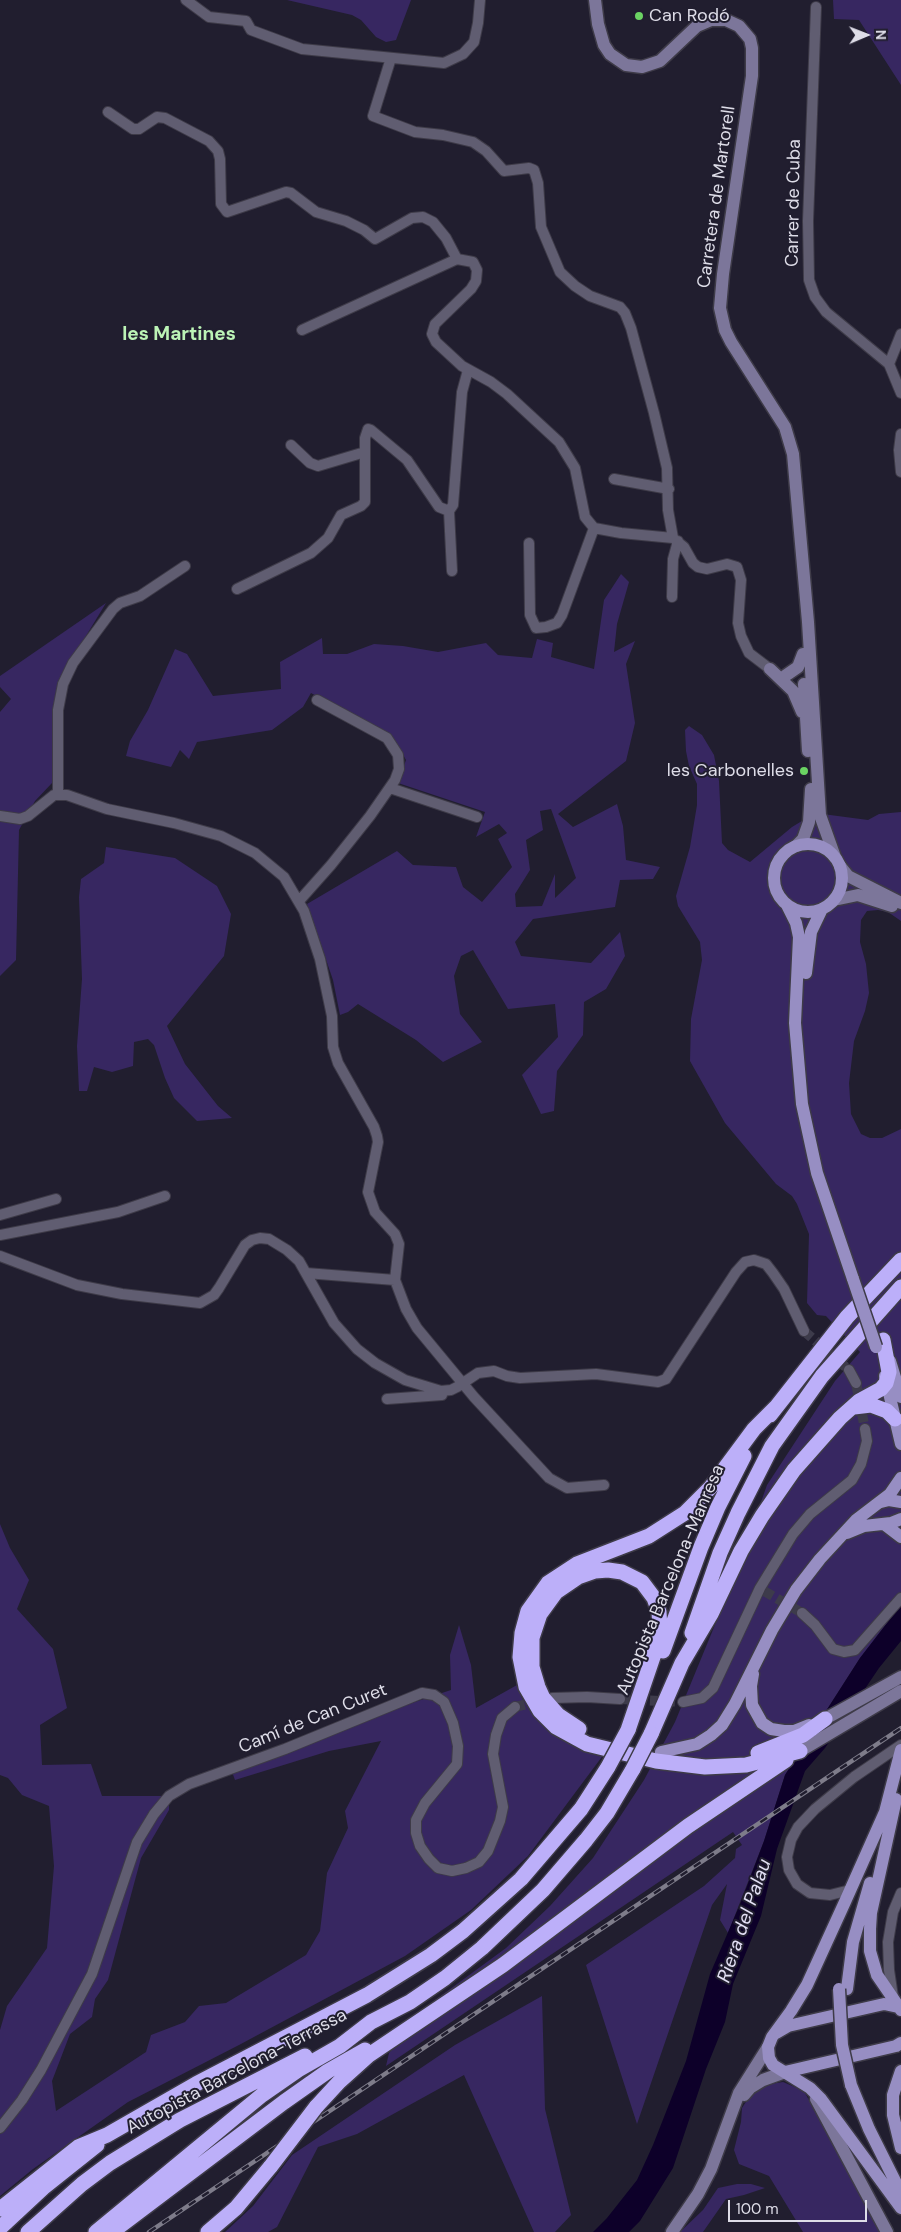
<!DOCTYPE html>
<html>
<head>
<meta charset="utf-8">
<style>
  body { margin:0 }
  #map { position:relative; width:901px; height:2232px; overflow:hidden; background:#211e2f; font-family:"DM Sans",sans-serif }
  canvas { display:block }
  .north { position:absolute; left:841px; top:10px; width:50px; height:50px; -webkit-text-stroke:4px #211e2f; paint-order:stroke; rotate:89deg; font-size:14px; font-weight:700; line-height:20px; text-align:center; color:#dedde8 }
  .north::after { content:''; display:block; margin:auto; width:18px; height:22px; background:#dedde8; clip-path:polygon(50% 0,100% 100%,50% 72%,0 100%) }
  .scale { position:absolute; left:728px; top:2200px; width:139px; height:22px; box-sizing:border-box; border:2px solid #dedde8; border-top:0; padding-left:6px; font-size:15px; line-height:18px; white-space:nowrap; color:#dedde8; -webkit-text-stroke:4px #211e2f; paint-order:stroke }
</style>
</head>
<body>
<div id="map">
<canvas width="901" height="2232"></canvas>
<div class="north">N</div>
<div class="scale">100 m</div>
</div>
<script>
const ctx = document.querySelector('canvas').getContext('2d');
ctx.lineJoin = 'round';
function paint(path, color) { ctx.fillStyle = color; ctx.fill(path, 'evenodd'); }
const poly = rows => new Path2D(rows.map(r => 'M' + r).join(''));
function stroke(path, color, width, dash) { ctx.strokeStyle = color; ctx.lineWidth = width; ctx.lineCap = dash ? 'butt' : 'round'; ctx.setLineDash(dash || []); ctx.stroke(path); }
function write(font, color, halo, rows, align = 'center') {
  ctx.font = font + ' "DM Sans",sans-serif'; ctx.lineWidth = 4; ctx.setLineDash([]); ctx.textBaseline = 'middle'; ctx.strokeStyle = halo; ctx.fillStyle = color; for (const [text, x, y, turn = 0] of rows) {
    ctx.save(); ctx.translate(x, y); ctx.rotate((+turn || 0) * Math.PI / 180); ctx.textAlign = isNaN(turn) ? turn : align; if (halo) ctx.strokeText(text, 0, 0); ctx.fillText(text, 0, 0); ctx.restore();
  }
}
const green = poly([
  [287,0,411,0,396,40,386,42,376,37,361,20,352,15],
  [833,0,901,0,901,85,859,20,834,19],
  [621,574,629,582,617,624,614,652,635,641,626,664,635,723,626,761,558,814,573,827,617,804,623,826,626,860,660,867,653,879,620,880,615,907,533,919,515,942,521,956,591,963,620,932,625,956,606,989,584,1002,583,1035,557,1071,554,1111,541,1114,522,1075,558,1037,555,1004,508,1009,473,950,461,956,454,976,460,1014,482,1042,443,1062,416,1040,358,1004,348,1012,340,1015,333,980,307,904,397,851,413,865,456,867,463,887,482,902,512,867,498,839,507,833,499,824,476,837,485,812,398,783,406,760,394,739,311,693,303,707,272,730,197,742,189,759,180,750,171,767,126,756,130,741,148,710,175,649,187,654,213,696,281,689,280,662,322,638,323,654,347,654,374,644,403,646,438,652,486,643,498,655,532,658,537,639,553,643,551,657,594,669,604,600],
  [551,809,576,878,555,898,555,874,542,906,516,907,515,894,530,870,526,840,543,830,540,811],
  [106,603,61,677,52,735,52,783,35,801,19,830,16,960,0,976,0,712,11,699,0,687,0,676],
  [689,726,702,735,714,755,719,781,722,843,728,850,750,862,792,827,815,813,868,820,879,814,901,812,901,921,888,912,878,910,867,911,861,920,860,942,866,964,869,993,865,1011,854,1041,849,1083,851,1114,861,1134,870,1138,882,1138,901,1129,901,1605,860,1658,785,1775,764,1841,728,1933,720,1920,727,1884,712,1905,637,2124,586,1965,704,1886,735,1858,736,1849,742,1845,733,1832,386,2066,389,2053,427,2006,506,1948,550,1906,593,1858,644,1780,675,1722,733,1581,767,1485,835,1381,860,1352,826,1316,817,1315,807,1303,809,1234,797,1204,792,1196,776,1184,725,1123,690,1061,691,1019,702,960,700,942,678,906,676,896,690,847,697,805,697,784,689,766,686,751,685,730],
  [106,847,175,858,217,886,231,914,224,956,167,1026,185,1064,218,1106,232,1118,197,1121,174,1098,165,1078,154,1045,148,1039,134,1042,133,1066,112,1072,94,1067,87,1091,79,1091,77,1046,82,979,79,897,81,879,104,863],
  [0,1524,10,1548,29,1580,17,1609,53,1649,67,1708,40,1725,42,1765,91,1764,102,1796,169,1796,169,1810,141,1858,108,1980,95,1999,92,2017,70,2034,52,2081,56,2111,146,2052,151,2035,185,2022,199,2006,226,2003,306,1955,320,1931,327,1873,348,1828,345,1811,381,1741,329,1751,235,1780,231,1769,287,1744,451,1690,450,1655,459,1625,471,1665,476,1708,517,1685,522,1698,535,1717,545,1725,604,1754,528,1856,471,1910,405,1956,239,2045,128,2102,33,2169,0,2196,0,2030,7,2006,47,1948,54,1866,49,1806,22,1795,8,1778,0,1775],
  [542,1996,545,2109,571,2215,555,2232,534,2232,464,2075,357,2134,318,2147,277,2227,268,2232,225,2232,253,2206,292,2155,455,2045],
  [783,2082,804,2091,880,2232,803,2232,769,2176,739,2164,734,2150,741,2122,742,2108,753,2091,764,2085],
  [737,2184,751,2184,765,2188,744,2195,726,2199,703,2232,680,2232,703,2210,718,2188]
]);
const water = poly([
  [901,1605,901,1641,879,1668,825,1748,805,1771,777,1849,761,1916,733,1984,725,2022,706,2069,673,2168,640,2221,629,2232,593,2232,607,2218,637,2180,653,2145,686,2061,710,1974,741,1902,764,1841,785,1775,860,1658]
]);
const streetTunnel = poly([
  [804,1331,849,1370],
  [856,1383,865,1429],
  [764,1591,802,1613],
  [620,1699,683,1702],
  [515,1707,539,1701]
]);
const street = poly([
  [186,0,209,17,246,21,251,30,302,49,444,63,463,54,474,42,478,23,480,0],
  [816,7,808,221,809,280,815,297,826,312,889,364,901,393],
  [391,58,373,116,415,132,443,135,473,142,486,151,504,171,529,168,534,170,538,183,541,227,560,272,575,286,590,296,620,307,625,313,631,328,654,413,667,468,668,510,673,538],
  [108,112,133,129,139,129,157,117,165,118,209,141,218,151,220,159,221,204,227,212,286,192,291,193,316,212,346,221,364,230,375,239,412,218,423,217,433,222,446,238,457,259,473,262,477,270,476,281,471,289,435,324,432,334,436,342,462,366,491,382,507,394,559,442,575,468,585,517,594,528,621,533,673,538,684,547,693,563,698,567,707,569,727,564,737,567,741,580,738,623,741,636,749,653,770,669],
  [302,330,457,259],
  [889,364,901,334],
  [901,434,899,450,901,472],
  [291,445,310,463,318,466,365,452],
  [614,479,669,489],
  [529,543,530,615,536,628,546,627,557,623,562,615,594,528],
  [452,571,449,511,453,505,462,392,468,370],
  [237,589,311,553,328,538,341,515,361,506,365,502,365,438,368,429,371,430,407,460,439,507,449,511],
  [672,597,673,559,678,541],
  [390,788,477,817],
  [58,794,58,710,63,684,73,663,113,609,120,603,140,596,185,566],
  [0,816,20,819,28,816,54,795,67,795,107,809,174,823,221,836,255,853,284,877,304,911,320,959,332,1016,333,1047,338,1063,374,1127,377,1136,378,1142,368,1192,375,1212,395,1234,399,1244,395,1280,406,1309,417,1328,474,1397,549,1478,567,1488,604,1485],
  [299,901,331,865,370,816,395,780,399,769,398,755,387,738,317,700],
  [0,1215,56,1199],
  [0,1235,118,1212,165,1196],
  [0,1256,77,1285,122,1294,200,1303,214,1295,219,1288,245,1245,252,1240,260,1238,269,1239,287,1250,299,1261,334,1323,357,1349,375,1363,405,1380,441,1391,451,1390,457,1387,478,1373,494,1371,507,1376,520,1378,596,1374,658,1382,666,1379,736,1272,745,1262,754,1260,766,1264,773,1273,784,1289,804,1331],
  [306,1273,395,1280],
  [849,1370,856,1383],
  [387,1399,442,1395],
  [802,1613,815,1625,833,1649,844,1652,855,1650,901,1598],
  [552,1698,587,1697,620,1699],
  [683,1702,702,1698,713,1688,760,1588,793,1534,810,1514,852,1480,861,1464,867,1441,865,1429],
  [850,1890,830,1895,810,1893,797,1884,789,1870,787,1857,791,1840,798,1827,815,1809,854,1777,901,1745],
  [893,1997,889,1970,888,1942,893,1912,901,1893],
  [0,2128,22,2100,41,2070,92,1974,137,1842,154,1814,169,1796,189,1784,285,1749,422,1693,434,1695,444,1702,453,1723,458,1746,457,1764,425,1803,416,1820,416,1833,420,1846,429,1859,438,1868,452,1871,466,1868,479,1862,488,1851,500,1821,503,1807,493,1754,496,1735,502,1718,515,1707]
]);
const secondary = poly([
  [595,0,598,24,604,45,610,54,626,65,642,67,660,61,697,26,711,20,726,20,739,26,750,39,752,48,752,76,723,274,720,308,725,330,731,342,785,427,793,454,808,622,820,815,835,857],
  [770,669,793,691,802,712],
  [785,676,798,667,803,654],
  [804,684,808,751],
  [796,846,803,839,809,822,811,789],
  [840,866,848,876,901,903],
  [834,900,858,895,892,906],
  [825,1719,901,1677],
  [800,1751,901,1691],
  [744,2095,750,2088,763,2080,785,2072],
  [816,2099,887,2232],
  [672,2232,698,2194,711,2169,739,2093,768,2047]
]);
const primary = poly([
  '774 878a34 34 0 1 1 68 0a34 34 0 1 1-68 0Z',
  [787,905,796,923,799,937,795,1023,802,1104,817,1173,853,1279],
  [806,973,811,932,822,909],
  [890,1361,901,1397],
  [885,1376,901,1444],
  [881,1502,889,1500,901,1502],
  [884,1524,901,1537],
  [847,1533,864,1526,891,1523,901,1519],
  [753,1674,751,1686,752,1705,762,1723,771,1729,784,1731,794,1731,809,1725],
  [901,1750,885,1812,844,1904,807,1985,791,2011,772,2037,768,2047,769,2058,773,2065,810,2088,821,2099,901,2208],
  [661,1752,697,1744,711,1735,722,1725,735,1704,772,1630,796,1590,820,1559,856,1520,890,1494,901,1478],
  [896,1799,871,1913,870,1929,870,1951,877,1975,901,2010],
  [847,1989,853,1942,870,1883],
  [776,2033,788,2026,884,2004,898,2007],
  [901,2071,893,2095,893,2115,901,2148],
  [785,2072,896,2046,901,2043],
  [851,2085,869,2129,901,2193]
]);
const highway = poly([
  [776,1407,754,1429,711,1487,685,1513,649,1536,577,1564,548,1583,528,1611,522,1633,520,1657,526,1687,540,1711,556,1727,587,1744,656,1761,705,1767,746,1765,800,1751],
  [854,1407,871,1405,887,1411,895,1419],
  [770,1415,847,1317,901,1260],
  [692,1633,720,1553,738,1513,772,1446,822,1376,901,1287],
  [663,1651,701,1547,718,1507,744,1456],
  [579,1729,558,1715,543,1698,538,1687,532,1667,532,1638,540,1614,556,1592,578,1577,595,1571,608,1570,622,1572,642,1582,654,1598,659,1612,660,1628,654,1654,628,1730],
  [651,1734,682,1663,711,1614,741,1551,762,1516,794,1470,840,1418,859,1401,881,1389,886,1383,889,1372,883,1340],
  [758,1753,803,1735,825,1719],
  [316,2107,339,2082,369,2055,503,1965,688,1826,786,1760],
  [0,2209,78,2147,107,2135,196,2084,367,1995,431,1955,463,1931,521,1879,581,1809,608,1767],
  [0,2228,43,2188,97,2145],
  [28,2232,82,2184,110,2163,180,2120,305,2056],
  [96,2232,262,2095,298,2070,340,2046,371,2022,410,2002,445,1978,482,1948,543,1890,586,1840,607,1813,633,1769],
  [112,2232,284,2102,328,2071,365,2050],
  [208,2232,236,2208,271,2166]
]);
const rail = poly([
  [149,2232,901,1728]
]);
const primaryBridge = poly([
  [853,1279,876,1347],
  [839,1989,842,2045,851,2085]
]);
const highwayBridge = poly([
  [608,1767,628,1730],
  [633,1769,651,1734],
  [271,2166,316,2107]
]);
const markers = [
  [639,16,5,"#6bd363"],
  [804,771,5,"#6bd363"]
];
const poiNames = [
  ["Can Rodó",649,16],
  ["les Carbonelles",794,771,"right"]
];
const streetNames = [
  ["Carretera de Martorell",717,197,-82],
  ["Carrer de Cuba",794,203,-89],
  ["Autopista Barcelona-Manresa",671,1580,-67],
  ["Camí de Can Curet",313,1719,-22],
  ["Autopista Barcelona-Terrassa",237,2072,-28]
];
const neighbourhoodNames = [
  ["les Martines",179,335]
];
const waterNames = [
  ["Riera del Palau",745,1921,-71]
];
paint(green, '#372761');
paint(water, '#0d0029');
stroke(streetTunnel, '#3d3b4b', 10, [10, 5]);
stroke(street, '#3e3b48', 12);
stroke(secondary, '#3e3b48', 15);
stroke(primary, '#3e3b48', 15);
stroke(highway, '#3e3b48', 18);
stroke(street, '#605d71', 10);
stroke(secondary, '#7c769a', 12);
stroke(primary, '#978ec3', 12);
stroke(highway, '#bcaff9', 15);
stroke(rail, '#7e7c8a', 4.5);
stroke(rail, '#211e2f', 2.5, [8]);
stroke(primaryBridge, '#3e3b48', 15, []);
stroke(highwayBridge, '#3e3b48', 18, []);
stroke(primaryBridge, '#978ec3', 12);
stroke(highwayBridge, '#bcaff9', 15);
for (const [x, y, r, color] of markers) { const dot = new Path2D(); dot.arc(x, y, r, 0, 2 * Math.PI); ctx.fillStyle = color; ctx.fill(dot); stroke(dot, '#211e2f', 2); }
write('18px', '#dedde8', '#211e2f', poiNames, 'left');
write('18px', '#dedde8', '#211e2f', streetNames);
write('bold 19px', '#bcf4b6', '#211e2f', neighbourhoodNames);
write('italic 19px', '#e3e0f5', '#211e2f', waterNames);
</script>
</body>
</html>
